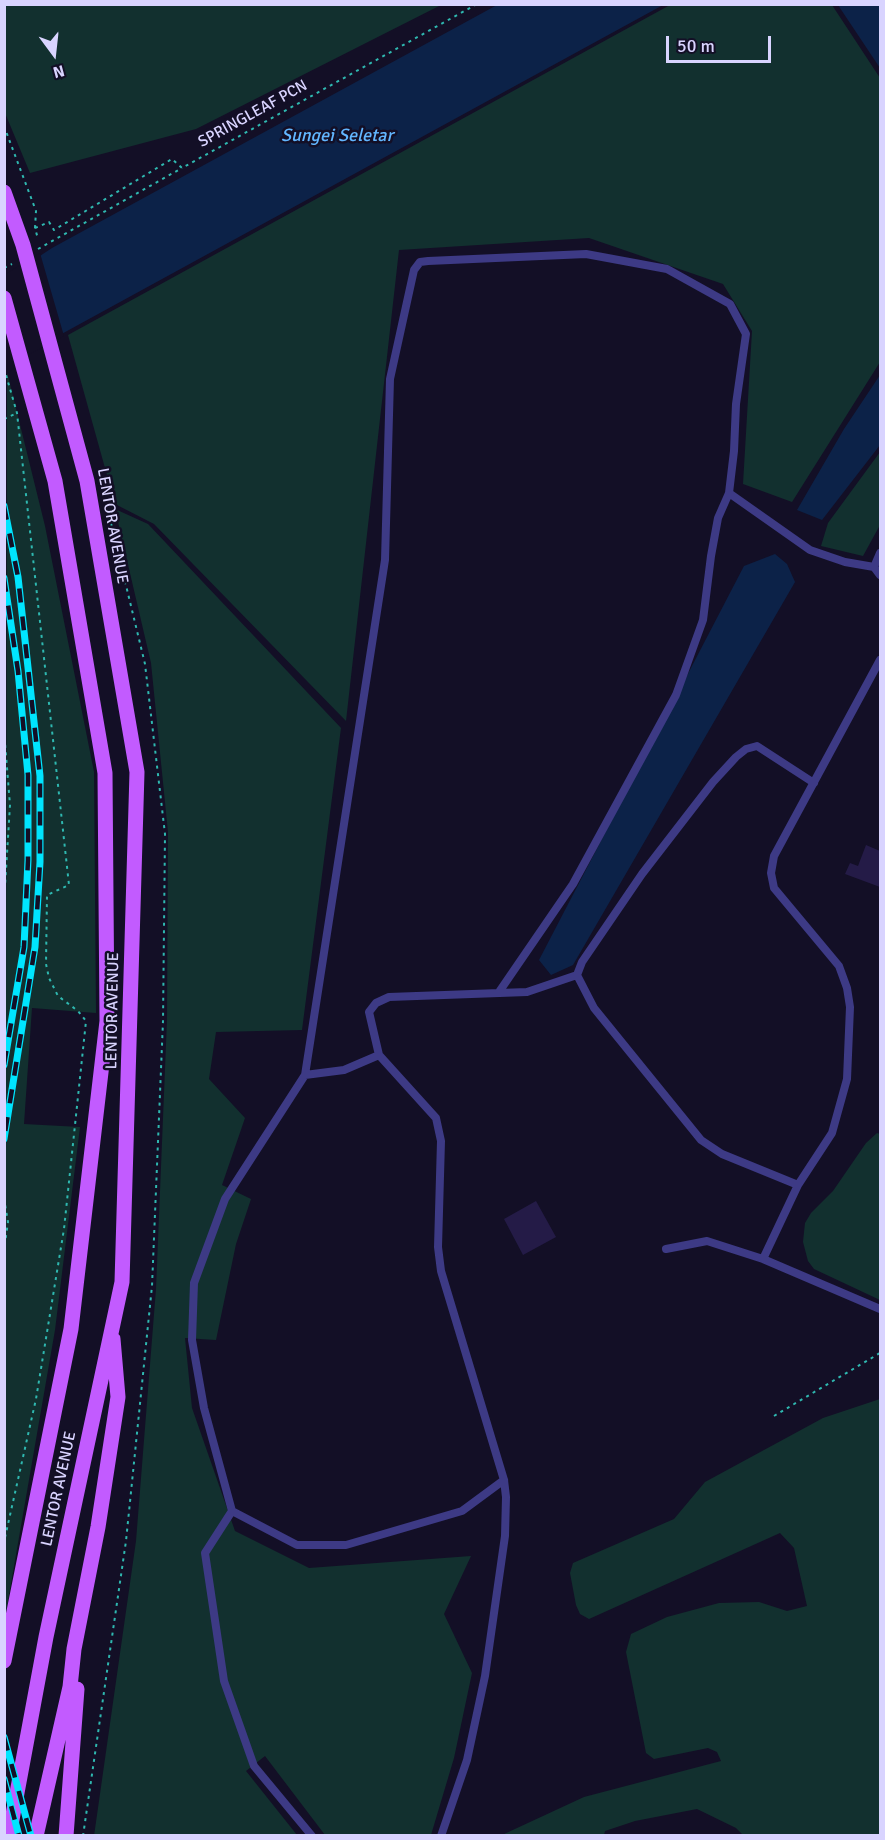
<!DOCTYPE html>
<html>
<head>
<meta charset="utf-8">
<style>
  body { margin:0 }
  #map { position:relative; width:885px; height:1840px; overflow:hidden; background:#130f26; font-family:Signika,sans-serif }
  canvas { display:block }
  .frame { position:absolute; inset:0; border:6px solid #d9d4ff; pointer-events:none }
  .north { position:absolute; left:24px; top:24px; width:60px; height:60px; -webkit-text-stroke:4px #130f26; paint-order:stroke; rotate:165deg; font-size:16px; font-weight:700; line-height:24px; text-align:center; color:#d9d4ff }
  .north::after { content:''; display:block; margin:auto; width:21px; height:27px; background:#d9d4ff; clip-path:polygon(50% 0,100% 100%,50% 72%,0 100%) }
  .scale { position:absolute; left:666px; top:36px; width:105px; height:27px; box-sizing:border-box; border:3px solid #d9d4ff; border-top:0; padding-left:8px; font-size:18px; line-height:21px; white-space:nowrap; color:#d9d4ff; -webkit-text-stroke:4px #130f26; paint-order:stroke }
</style>
</head>
<body>
<div id="map">
<canvas width="885" height="1840"></canvas>
<div class="frame"></div>
<div class="north">N</div>
<div class="scale">50 m</div>
</div>
<script>
const ctx = document.querySelector('canvas').getContext('2d');
ctx.lineJoin = 'round';
function paint(path, color) { ctx.fillStyle = color; ctx.fill(path, 'evenodd'); }
const poly = rows => new Path2D(rows.map(r => 'M' + r).join(''));
function stroke(path, color, width, dash) { ctx.strokeStyle = color; ctx.lineWidth = width; ctx.lineCap = dash ? 'butt' : 'round'; ctx.setLineDash(dash || []); ctx.stroke(path); }
function write(font, color, halo, rows, align = 'center') {
  ctx.font = font + ' Signika,sans-serif'; ctx.lineWidth = 5; ctx.setLineDash([]); ctx.textBaseline = 'middle'; ctx.strokeStyle = halo; ctx.fillStyle = color; for (const [text, x, y, turn = 0] of rows) {
    ctx.save(); ctx.translate(x, y); ctx.rotate((+turn || 0) * Math.PI / 180); ctx.textAlign = isNaN(turn) ? turn : align; if (halo) ctx.strokeText(text, 0, 0); ctx.fillText(text, 0, 0); ctx.restore();
  }
}
const green = poly([
  [4,5,5,4,441,5,196,129,30,173,5,113],
  [670,5,832,5,880,78,880,362,792,502,743,484,752,331,723,284,589,238,399,250,346,721,154,524,115,504,68,335],
  [7,372,45,526,94,772,96,1013,32,1008,24,1124,80,1127,55,1330,5,1618],
  [880,452,880,525,863,556,821,546,828,523],
  [115,509,148,524,341,728,302,1030,216,1032,209,1079,245,1118,222,1185,251,1199,236,1244,216,1340,185,1338,192,1408,235,1531,309,1568,471,1556,444,1614,472,1673,454,1758,431,1835,325,1835,265,1756,246,1771,297,1835,94,1836,136,1541,156,1289,167,1020,168,832,151,663],
  [877,1133,880,1134,880,1300,814,1269,808,1261,803,1242,805,1223,811,1213,833,1191,866,1143],
  [880,1399,880,1835,743,1835,736,1828,697,1809,635,1821,605,1831,604,1835,502,1835,584,1797,721,1761,717,1752,708,1748,654,1759,646,1753,626,1652,631,1634,667,1617,719,1603,759,1602,787,1611,807,1606,794,1548,780,1533,589,1619,580,1614,576,1605,570,1573,573,1563,674,1519,705,1482,823,1418]
]);
const water = poly([
  [497,5,663,5,25,354,5,279,52,248],
  [838,5,880,5,880,68],
  [880,375,880,445,822,520,797,510,844,429],
  [775,554,787,564,795,582,573,965,551,975,539,960,744,566]
]);
const pier = poly([
  [40,253,64,336,26,356,4,377,4,275]
]);
const building = poly([
  [866,845,880,851,880,887,845,874,850,863,858,866],
  [536,1201,556,1237,523,1255,504,1219]
]);
const path = poly([
  [4,126,36,211,35,228,38,239],
  [35,228,49,222,54,230,172,159,182,168,477,4],
  [38,249,182,168],
  [4,268,12,264],
  [4,368,17,413,69,885,47,895,46,964,49,978,58,996,78,1011,86,1021,64,1229,36,1399,4,1542],
  [4,419,17,413],
  [4,730,10,805,4,903],
  [4,1198,8,1222,4,1250],
  [774,1416,880,1353],
  [83,1836,126,1541,152,1286,163,1021,165,834,145,664,109,515]
]);
const lane = poly([
  [729,493,810,550,845,562,874,567,880,575],
  [874,567,880,553],
  [499,992,573,884,676,695,703,620,711,556,718,518,729,493,734,451,736,404,746,334,730,304,667,269,586,254,428,261,420,262,414,270,390,379,385,560,305,1075,225,1199,194,1283,192,1340,204,1408,232,1511,297,1545,346,1545,462,1511,504,1480],
  [305,1075,344,1070,379,1055],
  [798,1185,722,1154,701,1140,594,1008,577,975,582,962,642,874,713,782,736,757,746,749,757,746,814,783],
  [666,1249,707,1241,763,1259,880,1309],
  [763,1259,798,1185,832,1133,847,1079,850,1007,847,988,839,966,774,888,771,873,774,856,880,660],
  [232,1511,205,1553,224,1681,254,1766,312,1836],
  [441,1836,467,1760,485,1676,505,1536,506,1497,504,1480,441,1271,438,1247,441,1141,436,1118,379,1055,369,1012,376,1003,389,997,527,992,577,975]
]);
const primary = poly([
  [4,192,23,245,87,481,137,772,122,1282,46,1637,9,1836],
  [4,298,55,481,105,773,107,1021,71,1329,4,1661],
  [36,1836,70,1687,74,1649,98,1527,118,1397,113,1339],
  [66,1836,77,1689]
]);
const rail = poly([
  [4,506,18,577,40,776,40,862,35,947,4,1139],
  [4,578,18,671,28,775,28,860,24,947,4,1065],
  [4,1737,31,1836],
  [4,1779,19,1836]
]);
const streetNames = [
  ["SPRINGLEAF PCN",253,114,-29],
  ["LENTOR AVENUE",112,526,80],
  ["LENTOR AVENUE",113,1011,-89],
  ["LENTOR AVENUE",59,1489,-78]
];
const waterNames = [
  ["Sungei Seletar",337,136]
];
paint(green, '#12302f');
paint(water, '#0c2248');
paint(pier, '#130f26');
paint(building, '#241b47');
stroke(path, '#2fb8b0', 2, [3, 4.5]);
stroke(lane, '#3d3a85', 8);
stroke(primary, '#c25bff', 15);
stroke(rail, '#00e5ff', 7);
stroke(rail, '#130f26', 4.5, [14]);
write('16px', '#d9d4ff', '#130f26', streetNames);
write('italic 18px', '#62b6ff', '#130f26', waterNames);
</script>
</body>
</html>
